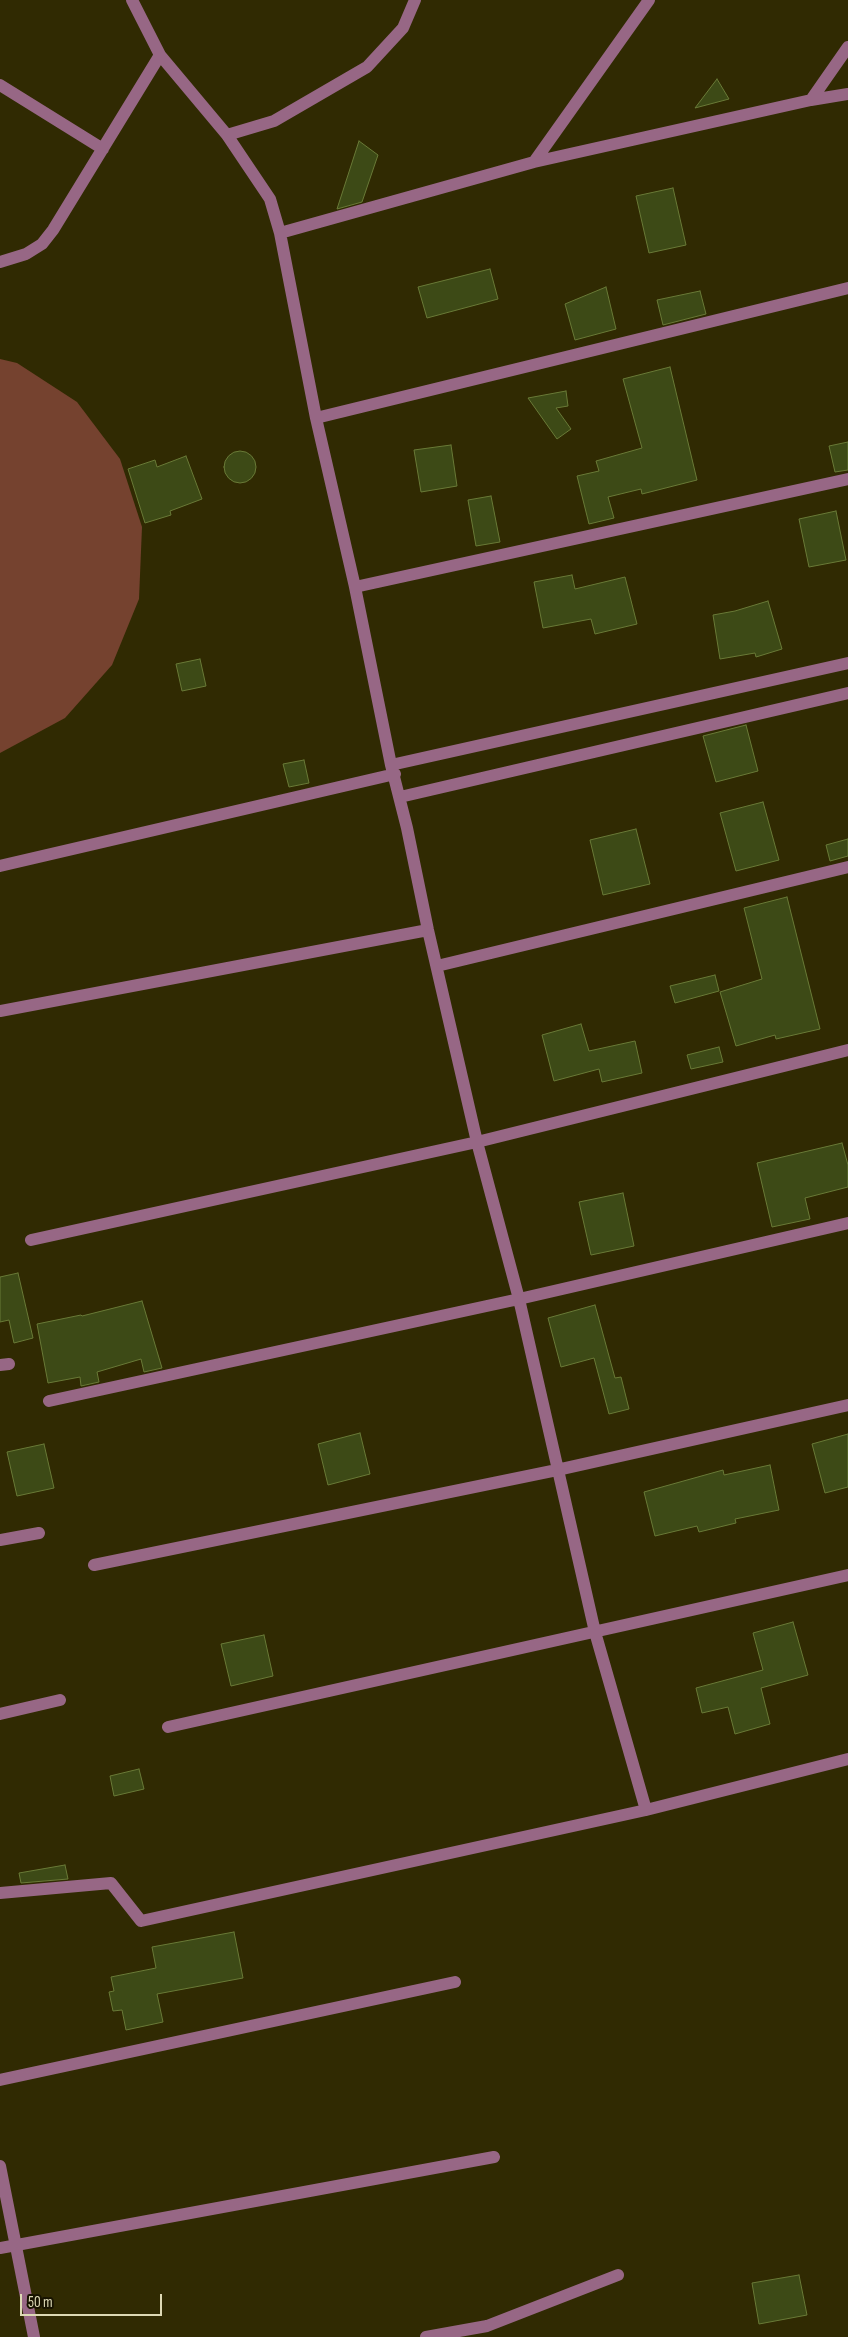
<!DOCTYPE html>
<html>
<head>
<meta charset="utf-8">
<style>
  body { margin:0 }
  #map { position:relative; width:848px; height:2337px; overflow:hidden; background:#302a02; font-family:"Sofia Sans Condensed",sans-serif }
  canvas { display:block }
  .scale { position:absolute; left:20px; top:2294px; width:142px; height:22px; box-sizing:border-box; border:2px solid #ddd9b5; border-top:0; padding-left:6px; font-size:15px; line-height:18px; white-space:nowrap; color:#ddd9b5; -webkit-text-stroke:4px #171300; paint-order:stroke }
</style>
</head>
<body>
<div id="map">
<canvas width="848" height="2337"></canvas>
<div class="scale">50 m</div>
</div>
<script>
const ctx = document.querySelector('canvas').getContext('2d');
ctx.lineJoin = 'round';
function paint(path, color) { ctx.fillStyle = color; ctx.fill(path, 'evenodd'); }
const poly = rows => new Path2D(rows.map(r => 'M' + r).join(''));
function stroke(path, color, width, dash) { ctx.strokeStyle = color; ctx.lineWidth = width; ctx.lineCap = dash ? 'butt' : 'round'; ctx.setLineDash(dash || []); ctx.stroke(path); }
const green = poly([
  [0,359,17,363,77,402,120,459,142,527,139,599,112,665,65,718,0,753]
]);
const building = poly([
  [717,79,729,99,695,108,717,79],
  [359,141,378,155,362,202,337,209,359,141],
  [673,188,686,245,649,253,636,196,673,188],
  [490,269,498,299,427,318,418,287,490,269],
  [606,287,616,329,575,340,565,304,606,287],
  [700,291,706,314,663,325,657,300,700,291],
  [670,367,697,480,642,494,641,489,608,497,614,518,589,524,577,476,599,471,596,461,642,448,623,379,670,367],
  [566,391,568,406,556,408,571,429,557,439,528,398,566,391],
  [848,442,848,470,835,472,829,446,848,442],
  [451,445,457,486,421,492,414,450,451,445],
  '224 467a16 16 0 1 1 32 0a16 16 0 1 1-32 0Z',
  [186,456,202,499,170,511,171,515,145,523,128,469,155,460,157,467,186,456],
  [491,496,500,542,476,546,468,500,491,496],
  [836,511,846,560,809,567,799,519,836,511],
  [572,575,575,589,625,577,637,624,595,634,591,619,543,628,534,582,572,575],
  [768,601,782,649,756,657,755,653,720,659,713,615,735,611,768,601],
  [200,659,206,686,182,691,176,664,200,659],
  [746,725,758,771,716,782,703,736,746,725],
  [304,760,309,783,289,787,283,764,304,760],
  [763,802,779,860,736,871,720,813,763,802],
  [636,829,650,884,603,895,590,840,636,829],
  [848,839,848,856,830,861,826,845,848,839],
  [787,897,820,1029,776,1039,775,1035,736,1046,720,992,762,979,744,908,787,897],
  [715,975,719,991,675,1003,670,986,715,975],
  [581,1024,589,1051,635,1041,642,1073,602,1082,599,1069,554,1081,542,1035,581,1024],
  [719,1047,723,1062,691,1069,687,1055,719,1047],
  [842,1143,848,1165,848,1187,805,1198,810,1219,772,1227,757,1163,842,1143],
  [623,1193,634,1246,591,1255,579,1202,623,1193],
  [18,1273,33,1338,14,1343,9,1320,0,1322,0,1277,18,1273],
  [142,1301,162,1368,144,1372,141,1359,97,1372,99,1382,81,1386,80,1377,48,1383,37,1324,81,1315,82,1316,142,1301],
  [595,1305,615,1378,621,1377,629,1409,609,1414,594,1358,561,1367,548,1318,595,1305],
  [360,1433,370,1474,328,1485,318,1444,360,1433],
  [848,1434,848,1487,825,1493,812,1444,848,1434],
  [44,1444,54,1488,17,1496,7,1452,44,1444],
  [770,1465,779,1510,735,1519,736,1523,699,1532,697,1526,655,1536,644,1492,723,1470,724,1475,770,1465],
  [793,1622,808,1675,761,1688,770,1724,735,1734,728,1707,702,1713,696,1688,763,1670,753,1633,793,1622],
  [264,1635,273,1676,231,1686,221,1644,264,1635],
  [139,1769,144,1789,114,1796,110,1776,139,1769],
  [65,1865,68,1879,21,1883,19,1873,65,1865],
  [234,1932,243,1978,157,1994,163,2022,126,2030,122,2010,113,2011,109,1992,114,1991,111,1977,156,1968,152,1947,234,1932],
  [799,2275,807,2315,759,2324,752,2283,799,2275]
]);
const minor = poly([
  [132,0,160,55,227,135,270,199,280,233,316,418,355,587,391,765,407,828,428,930,477,1142,519,1299,595,1632,646,1810],
  [0,85,103,149],
  [811,100,848,47],
  [227,135,274,121,367,67,403,28,415,0],
  [534,162,649,0],
  [280,233,534,162,811,100,848,94],
  [0,262,26,254,42,244,53,230,160,55],
  [316,418,848,288],
  [355,587,848,479],
  [391,765,848,663],
  [400,797,848,693],
  [0,866,395,774],
  [437,966,848,867],
  [0,1011,428,930],
  [31,1240,477,1142,848,1050],
  [0,1365,9,1364],
  [49,1401,519,1299,848,1223],
  [0,1540,39,1533],
  [94,1565,557,1470,848,1405],
  [0,1714,60,1700],
  [168,1727,848,1575],
  [0,1893,111,1883,141,1921,646,1810,848,1759],
  [0,2080,455,1982],
  [0,2166,34,2337],
  [0,2248,494,2157],
  [426,2337,487,2326,618,2275]
]);
paint(green, '#75422f');
paint(building, '#3d4a16');
stroke(building, '#697a37', 1);
stroke(minor, '#976785', 12);
</script>
</body>
</html>
